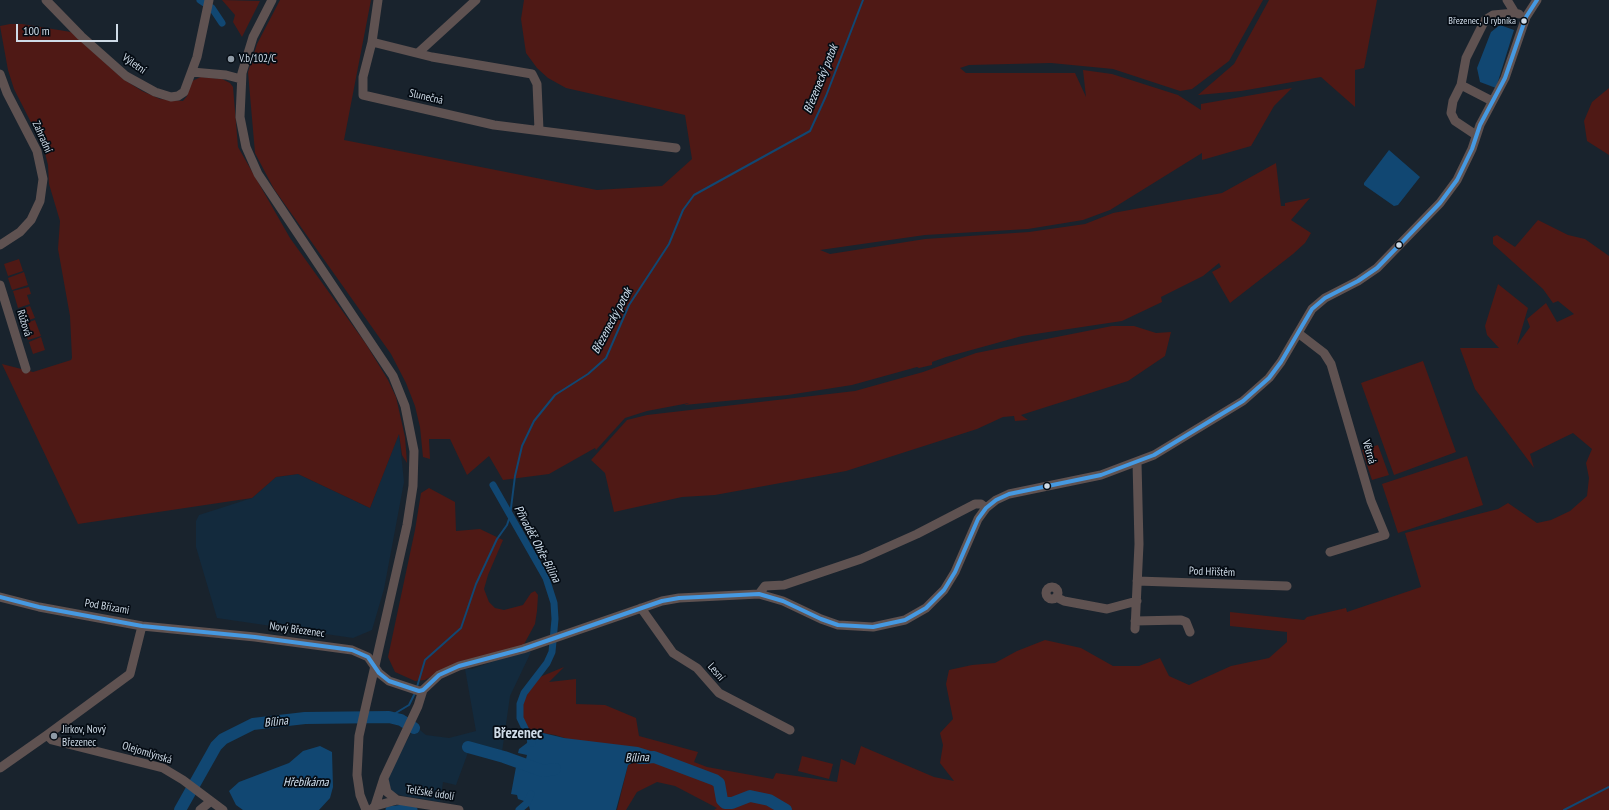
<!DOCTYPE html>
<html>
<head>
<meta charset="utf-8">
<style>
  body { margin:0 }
  #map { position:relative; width:1609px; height:810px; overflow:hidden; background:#19232d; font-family:"PT Sans Narrow",sans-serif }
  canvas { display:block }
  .scale { position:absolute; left:16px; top:24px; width:102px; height:18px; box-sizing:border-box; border:2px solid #cfdbe7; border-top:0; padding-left:5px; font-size:12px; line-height:14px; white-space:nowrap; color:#cfdbe7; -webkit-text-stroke:3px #050c14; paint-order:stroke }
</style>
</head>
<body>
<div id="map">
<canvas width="1609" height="810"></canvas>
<div class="scale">100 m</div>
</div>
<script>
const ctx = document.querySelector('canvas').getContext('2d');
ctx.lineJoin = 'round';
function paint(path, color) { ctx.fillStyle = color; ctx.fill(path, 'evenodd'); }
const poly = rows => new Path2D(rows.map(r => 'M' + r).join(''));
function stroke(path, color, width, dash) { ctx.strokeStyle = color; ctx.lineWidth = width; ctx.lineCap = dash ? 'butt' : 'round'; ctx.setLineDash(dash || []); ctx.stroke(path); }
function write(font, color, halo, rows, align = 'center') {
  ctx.font = font + ' "PT Sans Narrow",sans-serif'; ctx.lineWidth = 3.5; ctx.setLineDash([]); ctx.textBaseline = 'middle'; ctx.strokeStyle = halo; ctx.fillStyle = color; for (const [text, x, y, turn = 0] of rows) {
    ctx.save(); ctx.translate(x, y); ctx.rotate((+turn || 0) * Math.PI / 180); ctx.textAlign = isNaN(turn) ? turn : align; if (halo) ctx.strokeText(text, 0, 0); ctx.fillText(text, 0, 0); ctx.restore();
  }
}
const built = poly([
  [399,433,404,482,384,589,372,630,353,638,217,618,196,547,196,521,199,515,252,498,276,477,298,474,370,508],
  [526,650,531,652,510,696,502,752,469,745,469,750,456,785,443,782,440,802,403,796,390,791,388,775,415,726,426,735,449,738,476,731,465,669,472,669]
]);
const green = poly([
  [222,0,260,1,242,37,233,22,235,15],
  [280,0,371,0,344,140,597,190,662,186,692,159,685,115,566,88,548,78,537,68,526,53,521,19,524,0,1263,0,1229,61,1192,89,1180,91,1113,69,1051,63,969,65,960,68,966,73,1075,73,1086,97,1083,70,1112,74,1178,95,1201,110,1201,104,1292,88,1274,106,1251,146,1202,160,1202,153,1110,210,1083,220,1028,229,925,235,820,250,830,254,925,239,1029,232,1085,224,1113,213,1222,193,1276,163,1281,206,1285,206,1285,203,1310,198,1291,220,1311,233,1305,243,1293,254,1230,303,1212,272,1221,267,1219,263,1203,276,1161,297,1162,302,1122,321,1022,336,946,357,932,362,932,365,919,368,917,367,852,385,788,395,684,405,689,403,647,411,625,418,596,450,595,448,549,474,503,480,489,456,467,475,450,439,429,439,430,459,423,457,420,427,415,406,406,383,391,354,274,189,255,153,248,72,257,44],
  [1269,0,1377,0,1364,68,1355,70,1355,107,1321,77,1241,91,1198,95,1234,64],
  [10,24,22,24,71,32,123,79,142,91,160,99,183,101,187,96,192,81,201,77,222,79,230,83,233,87,238,147,290,238,366,344,388,380,396,397,405,437,407,463,402,455,399,434,370,508,298,474,276,477,252,498,78,524,2,364,33,372,71,360,72,358,70,316,58,249,60,221,49,184,48,165,45,153,39,138,14,89,8,70,0,26],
  [1609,88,1609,155,1587,141,1584,121,1592,102],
  [1538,220,1568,235,1585,239,1609,256,1609,810,714,810,717,808,675,786,657,782,637,792,626,810,617,810,628,765,638,761,555,735,543,733,530,734,524,725,521,714,523,702,535,679,564,667,549,682,576,679,576,704,605,705,636,718,639,736,698,752,694,762,707,767,773,779,776,773,837,782,841,759,855,765,861,746,934,777,954,781,940,763,943,745,940,733,953,719,946,684,949,670,972,665,995,663,1017,651,1045,640,1081,648,1113,666,1139,666,1160,658,1169,676,1189,685,1231,666,1269,658,1287,642,1287,632,1230,626,1230,612,1304,620,1307,617,1346,608,1347,612,1421,587,1405,533,1498,509,1508,503,1537,523,1551,520,1570,511,1587,496,1589,478,1586,463,1592,449,1573,433,1530,454,1534,468,1475,389,1460,348,1499,348,1487,335,1485,326,1498,284,1528,308,1517,345,1530,327,1527,319,1546,303,1557,322,1574,314,1558,301,1553,303,1543,289,1493,244,1493,237,1497,235,1515,247],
  [19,259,23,271,8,276,4,264],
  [24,272,28,285,12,290,8,278],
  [29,287,31,294,27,295,30,304,18,308,13,291],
  [30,306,35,318,23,322,19,310],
  [35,320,41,336,28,340,23,324],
  [1112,326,1134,326,1156,333,1171,332,1165,356,1128,381,1021,415,1028,420,1015,421,1014,416,1003,417,977,429,846,471,715,495,682,497,614,512,605,473,591,460,627,420,647,415,855,391,923,372,976,353],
  [41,337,45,350,33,354,29,342],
  [1423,361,1456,452,1394,475,1361,383],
  [1378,445,1389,475,1372,480,1362,450],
  [1467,456,1483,505,1398,533,1382,484],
  [429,488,455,502,456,531,480,529,503,540,488,575,484,589,489,602,495,608,504,610,523,605,531,593,535,591,538,595,537,611,535,624,523,646,437,673,425,680,415,681,395,672,388,657,415,530,421,493],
  [802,756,833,764,829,779,798,771]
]);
const water = poly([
  [1500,25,1514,30,1496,88,1480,82,1477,68,1491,32],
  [1389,150,1420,177,1398,205,1394,206,1364,185,1364,183],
  [543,733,564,738,638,747,654,752,654,757,652,763,645,764,633,762,628,765,616,810,530,810,529,806,524,801,518,799,517,795,511,794,516,767,538,773,540,768,517,758,526,759,527,755,518,753,519,749,527,743,528,736],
  [320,746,332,752,333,787,330,798,319,810,243,810,236,805,229,791,239,782,289,763,303,751]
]);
const stream = poly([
  [417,687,425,660,461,628,476,584,497,539,507,525,510,516,515,476,522,446,534,421,555,395,588,374,606,358,629,305,669,244,683,210,694,195,810,131,826,96,863,0],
  [389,717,409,705,415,693],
  [1564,810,1609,787]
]);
const canal = poly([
  [200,0,212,8,222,23],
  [493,485,546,578,554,603,555,619,552,652,547,663,524,693,520,704,520,718,532,743],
  [389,810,404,808,414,810],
  [519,810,527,803,531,794]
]);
const river = poly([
  [468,747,504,757,543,771,555,769],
  [639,758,654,757,715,780,719,783,722,800,725,803,732,803,750,796,769,800,786,810],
  [180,810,216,746,223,739,253,724,305,718,389,717,401,720,414,728]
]);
const minor = poly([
  [46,0,81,36,126,76,155,92,171,97,178,96,184,92,197,57,209,0],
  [272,0,253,37,242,73,240,117,246,147,258,174,393,376,405,406,414,451,413,486,407,525,359,736,357,775,360,795,366,810],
  [378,0,372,42,432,57,532,74,537,84,539,130],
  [1507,0,1515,13,1519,14],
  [372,42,363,77,363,95,494,125,676,148],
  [418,53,476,0],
  [192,72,226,75,241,79],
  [0,74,7,93,37,151,43,179,40,201,31,220,20,232,0,245],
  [1461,85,1453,101,1451,113,1455,121,1476,135],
  [1492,101,1461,85,1466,58,1485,20,1493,15,1515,13],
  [0,285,26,369],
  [1298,333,1324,353,1331,364,1371,501,1385,535,1330,552],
  [1137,581,1287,586],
  '1046 593a6 6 0 1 1 12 0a6 6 0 1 1-12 0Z',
  [759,594,765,586,784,585,861,559,917,534,975,504,981,504,986,508],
  [0,597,39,607,142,626,255,637,352,650,368,657,379,673,389,681,419,691,423,690,439,675,459,666,523,649,662,601,679,598,759,594,783,601,821,619,838,625,873,627,905,620,926,608,944,590,955,572,978,519,986,508,996,500,1009,494,1101,475,1154,455,1243,401,1269,378,1281,362,1312,309,1325,298,1358,281,1377,268,1440,203,1457,180,1472,149,1480,125,1505,78,1526,17,1537,0],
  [1056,597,1064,601,1107,609,1137,601],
  [641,608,673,653,697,668,719,693,790,730],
  [1135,621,1181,620,1186,622,1190,632],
  [1135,629,1139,544,1137,462],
  [47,735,52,740,163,768,183,780,223,810],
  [0,768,47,735,130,674,142,626],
  [397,800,459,810],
  [375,806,397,800,387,792,384,779],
  [200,810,211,801],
  [371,810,375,806,384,778,418,706,423,690]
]);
const bus1 = poly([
  [0,597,39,607,142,626,255,637,352,650,368,657,379,673,389,681,419,691,423,690,439,675,459,666,523,649,662,601,679,598,759,594,783,601,821,619,838,625,873,627,905,620,926,608,944,590,955,572,978,519,986,508,996,500,1009,494,1101,475,1154,455,1243,401,1269,378,1281,362,1312,309,1325,298,1358,281,1377,268,1440,203,1457,180,1472,149,1480,125,1505,78,1526,17,1537,0]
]);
const markers = [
  [1524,21,3.5,"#cfdbe7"],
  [231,59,4,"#8f9ba6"],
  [1399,245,3.5,"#cfdbe7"],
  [1047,486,3.5,"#cfdbe7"],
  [54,736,4,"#8f9ba6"]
];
const busNames = [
  ["Březenec, U rybníka",1516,21]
];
const poiNames = [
  ["V.b/102/C",239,59],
  ["Jirkov, Nový",62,730],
  ["Březenec",62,743]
];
const streetNames = [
  ["Výletní",134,64,35],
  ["Slunečná",426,97,13],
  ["Zahradní",42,137,66],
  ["Růžová",24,323,73],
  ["Větrná",1369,452,74],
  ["Pod Hřištěm",1212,572,2],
  ["Pod Břízami",107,607,10],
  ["Nový Březenec",297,630,8],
  ["Lesní",716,672,49],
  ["Olejomlýnská",147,753,17],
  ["Telčské údolí",430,793,9]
];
const waterNames = [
  ["Březenecký potok",821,79,-68],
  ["Březenecký potok",612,321,-62],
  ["Přivaděč Ohře-Bílina",537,544,62],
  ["Bílina",276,722,-6],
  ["Bílina",637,758,-2],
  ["Hřebíkárna",306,783]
];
const districtNames = [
  ["Březenec",518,734]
];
paint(built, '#132a3d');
paint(green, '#4f1915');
paint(water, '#114772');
stroke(stream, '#114772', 2);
stroke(canal, '#114772', 7);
stroke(river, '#114772', 12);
stroke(minor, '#5f5251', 9);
stroke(bus1, '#4699e1', 4);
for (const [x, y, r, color] of markers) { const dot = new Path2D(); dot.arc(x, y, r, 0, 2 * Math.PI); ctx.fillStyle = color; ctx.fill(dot); stroke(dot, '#050c14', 1.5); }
write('10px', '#cfdbe7', '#050c14', busNames, 'right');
write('11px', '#cfdbe7', '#050c14', poiNames, 'left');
write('11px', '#cfdbe7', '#050c14', streetNames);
write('italic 12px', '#d2e1ef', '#050c14', waterNames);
write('bold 15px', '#cfdbe7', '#050c14', districtNames);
</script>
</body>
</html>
